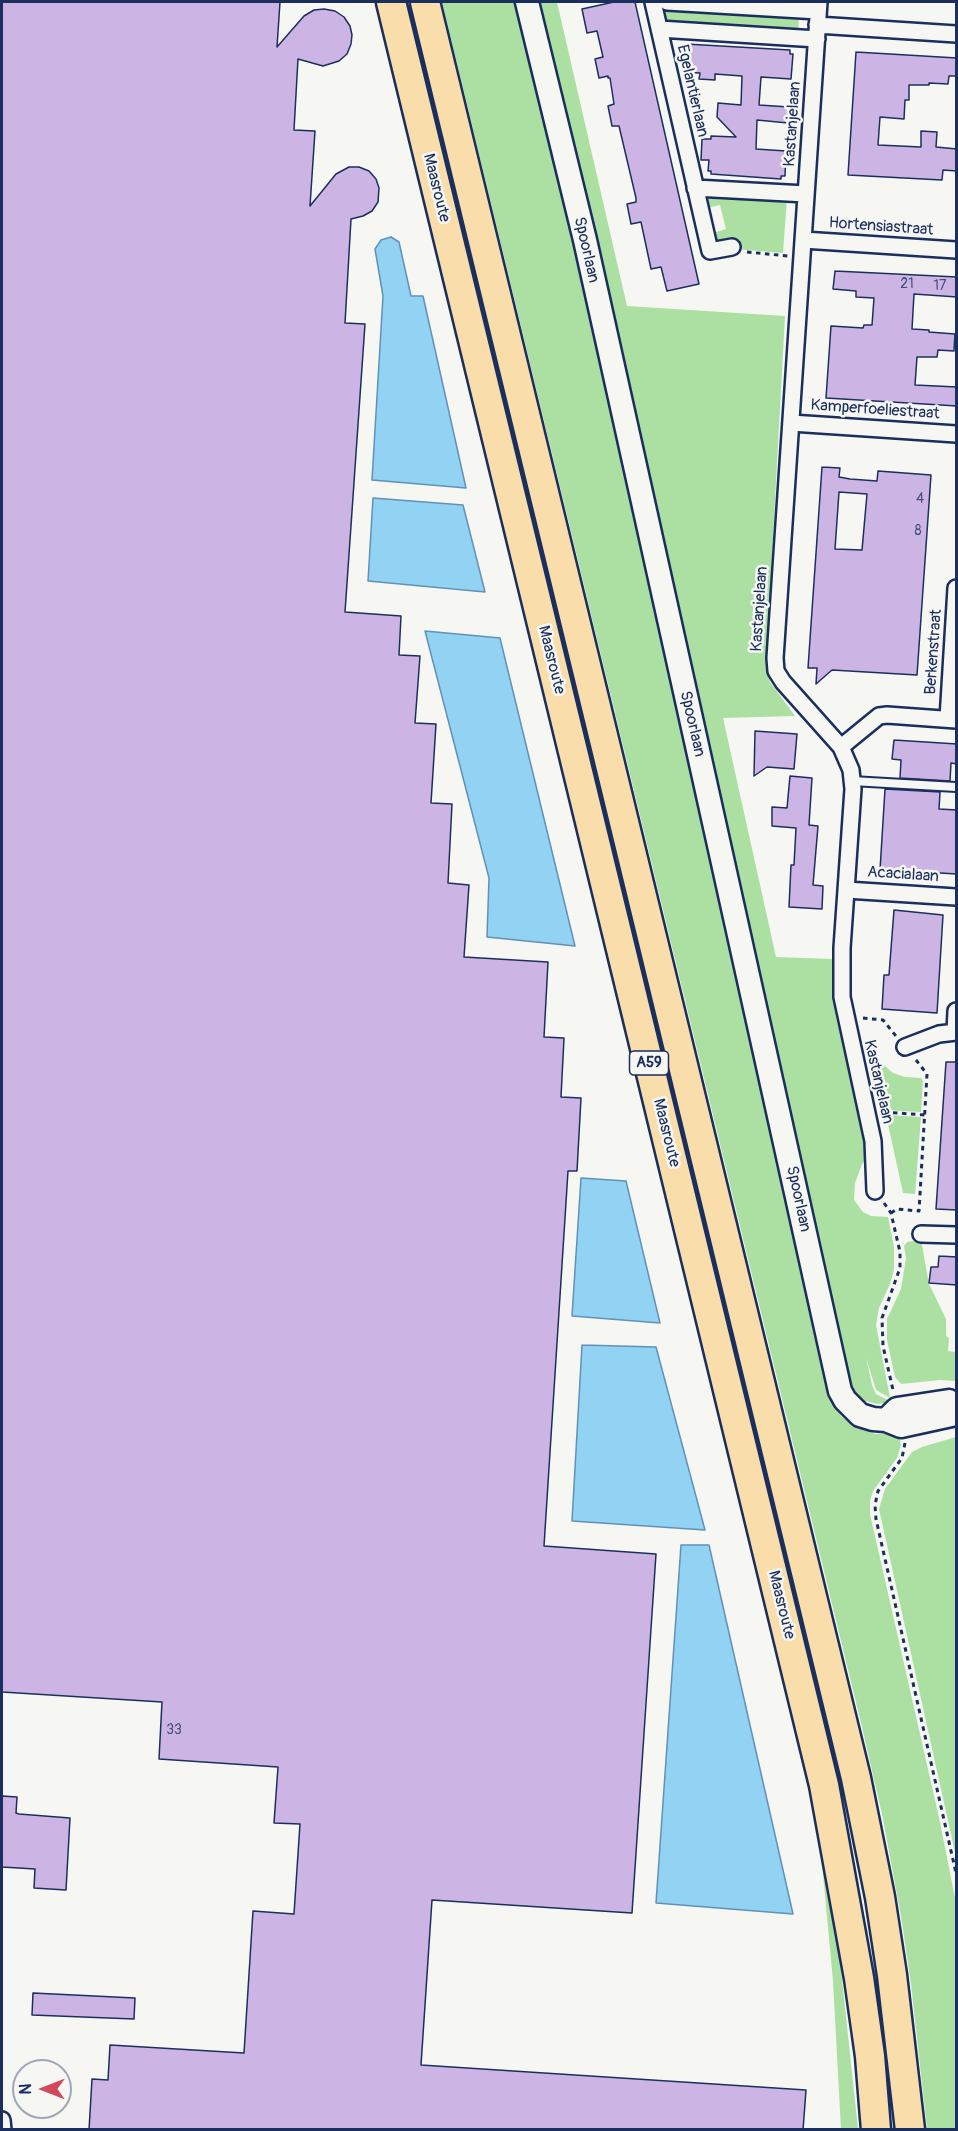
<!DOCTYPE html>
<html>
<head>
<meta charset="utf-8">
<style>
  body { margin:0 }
  #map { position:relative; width:958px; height:2131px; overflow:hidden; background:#f6f6f2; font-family:Pangolin,sans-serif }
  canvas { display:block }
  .frame { position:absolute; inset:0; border:3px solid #1b2f5e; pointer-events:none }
  .north { position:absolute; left:12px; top:2059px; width:60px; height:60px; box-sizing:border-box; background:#f6f6f2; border:2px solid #9ea6b7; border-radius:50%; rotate:270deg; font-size:16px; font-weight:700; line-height:24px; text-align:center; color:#1b2f5e }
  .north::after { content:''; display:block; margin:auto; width:21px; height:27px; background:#d1495b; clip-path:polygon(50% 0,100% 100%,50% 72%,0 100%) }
</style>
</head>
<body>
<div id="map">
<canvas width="958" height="2131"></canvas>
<div class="frame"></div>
<div class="north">N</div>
</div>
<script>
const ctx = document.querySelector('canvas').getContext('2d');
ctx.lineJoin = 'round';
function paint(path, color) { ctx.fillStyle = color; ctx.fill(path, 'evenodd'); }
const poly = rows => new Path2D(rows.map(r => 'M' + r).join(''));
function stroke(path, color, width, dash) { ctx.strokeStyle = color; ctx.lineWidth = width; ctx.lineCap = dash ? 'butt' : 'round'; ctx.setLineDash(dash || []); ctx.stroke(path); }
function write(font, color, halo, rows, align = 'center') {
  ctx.font = font + ' Pangolin,sans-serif'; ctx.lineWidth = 5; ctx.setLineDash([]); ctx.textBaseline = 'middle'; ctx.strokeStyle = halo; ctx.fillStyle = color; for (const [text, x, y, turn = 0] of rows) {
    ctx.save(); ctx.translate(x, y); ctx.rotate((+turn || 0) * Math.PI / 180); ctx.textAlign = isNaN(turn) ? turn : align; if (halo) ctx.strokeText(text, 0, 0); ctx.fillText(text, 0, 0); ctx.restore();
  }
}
const green = poly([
  [442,2,520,2,831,1394,841,1416,854,1427,876,1434,898,1432,901,1445,897,1458,873,1491,870,1501,870,1514,940,1822,956,1903,956,2129,927,2129,911,1984,901,1916,882,1814,862,1727],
  [540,2,557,2,627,306,785,316,766,666,770,682,795,716,723,718,776,957,832,959,836,1016,868,1156,862,1164,855,1183,854,1200,863,1212,871,1216,888,1217,894,1247,894,1270,890,1284,879,1308,876,1325,890,1398,876,1390,866,1357,872,1385,876,1394,892,1402,877,1404,865,1401,852,1390,847,1381],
  [667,9,799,16,798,32,668,23,664,15],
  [707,196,787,198,783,253,734,249,716,240,713,233,726,229,720,205,707,208],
  [885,1066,893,1073,905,1077,921,1078,923,1081,921,1112,885,1110,876,1072],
  [886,1115,921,1117,915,1194,903,1193],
  [921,1240,929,1284,946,1319,946,1336,949,1338,948,1351,956,1352,956,1381,940,1380,901,1384,895,1377,887,1340,887,1319,901,1289,906,1258,904,1246,907,1242],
  [956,1437,956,1857,879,1509,885,1489,912,1452,922,1447],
  [820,1842,831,1894,841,1970,858,2129,841,2129,833,1981]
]);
const water = poly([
  [391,237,399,242,411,296,423,296,466,488,372,480,383,296,375,249,381,240,391,237],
  [373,498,463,505,485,592,368,581,373,498],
  [425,631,500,638,575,946,487,937,489,878,425,631],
  [581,1178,626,1181,660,1323,572,1316,581,1178],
  [582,1345,656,1347,705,1530,572,1521,582,1345],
  [681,1545,709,1545,793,1914,656,1903,681,1545]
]);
const building = poly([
  [2,2,280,2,277,47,304,16,314,10,324,9,335,11,344,17,350,26,352,35,351,44,347,54,339,61,323,66,298,59,294,130,315,131,310,206,336,174,349,167,359,167,369,171,376,179,379,188,378,202,372,211,363,216,351,219,345,323,365,324,345,612,401,616,399,655,420,656,415,723,436,724,431,803,452,804,448,883,469,885,464,957,548,962,544,1037,564,1038,561,1097,581,1098,577,1171,568,1171,544,1546,656,1554,632,1913,432,1900,421,2065,806,2090,803,2130,89,2130,92,2079,108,2080,110,2045,244,2053,253,1911,294,1914,300,1824,274,1823,278,1767,159,1759,162,1702,2,1692,2,2],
  [614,2,635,2,699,284,667,291,661,267,651,269,641,222,631,224,627,204,636,202,636,198,619,126,612,126,608,106,614,104,610,78,608,78,608,76,599,78,595,59,603,57,597,31,587,33,582,9,614,2],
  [686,44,790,50,790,54,793,54,791,79,761,77,759,105,789,107,788,123,757,120,756,149,786,151,785,176,781,176,781,179,711,174,711,171,708,171,709,160,701,160,702,139,711,139,711,136,736,137,717,117,718,103,741,105,742,76,715,74,715,80,699,79,700,73,684,72,686,44],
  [856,52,957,58,957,76,949,76,948,84,929,83,929,85,909,85,909,100,905,100,904,119,880,117,878,145,921,147,921,131,937,132,936,147,957,149,957,171,943,170,942,180,848,175,856,52],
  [835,271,957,277,957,297,914,294,912,329,929,330,929,332,955,334,954,351,938,350,937,357,917,357,915,385,957,387,957,406,826,398,831,326,863,328,864,325,872,325,874,298,856,297,856,291,833,289,835,271],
  [822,467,840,468,839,477,850,479,877,481,878,471,931,475,917,675,832,670,816,684,817,668,808,668,822,467],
  [839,492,867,494,862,550,835,549,839,492],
  [755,731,797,734,794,769,767,767,754,776,755,731],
  [894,740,957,744,957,764,951,763,950,781,900,778,901,760,892,759,894,740],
  [790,776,812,778,809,825,818,826,813,885,823,886,822,909,789,907,791,865,794,865,796,828,772,826,772,807,787,808,790,776],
  [885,789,940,792,939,809,957,810,957,874,906,871,906,879,887,878,888,870,880,870,885,789],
  [894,910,943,915,937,1013,882,1009,884,975,889,975,894,910],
  [946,1062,957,1062,957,1210,936,1209,946,1062],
  [939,1256,957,1257,957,1285,929,1283,931,1267,938,1267,939,1256],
  [2,1796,17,1797,16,1813,19,1814,70,1818,66,1890,34,1888,35,1869,2,1867,2,1796],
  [33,1993,135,1998,134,2019,32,2015,33,1993]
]);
const path = poly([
  [747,252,788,256],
  [863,1018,883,1020,896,1036],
  [884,1112,925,1115],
  [884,1203,891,1213,900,1252,900,1268,882,1318,883,1346,893,1390],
  [891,1213,897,1209,919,1211,927,1074,916,1060],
  [905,1443,902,1458,878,1491,875,1505,876,1519,956,1873]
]);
const service = poly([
  [852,781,956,787]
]);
const minor = poly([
  [653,2,710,251,732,247],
  [667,2,818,11],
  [819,2,775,658,776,671,783,682,841,747,851,770,853,789,842,948,842,997,873,1141,875,1191],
  [817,25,956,34],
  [659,29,817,39],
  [695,188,806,194],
  [803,240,956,250],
  [791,423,956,434],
  [948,719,956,588],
  [841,747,879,716,887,715,956,720],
  [846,890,956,897],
  [955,1032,956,1011],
  [905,1047,939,1034,956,1032],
  [921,1234,956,1235],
  [2,2120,3,2130]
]);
const secondary = poly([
  [527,2,585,240,840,1391,845,1400,860,1415,873,1419,886,1420,901,1426,956,1414],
  [886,1420,897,1409,949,1401]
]);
const motorway = poly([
  [391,2,824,1785,859,1978,870,2056,876,2130],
  [425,2,856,1778,880,1897,892,1975,910,2130]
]);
const numberNames = [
  ["21",907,284],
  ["17",940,286],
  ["4",920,499],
  ["8",918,531],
  ["33",174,1730]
];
const shields = [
  [649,1063,39]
];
const shieldNames = [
  ["A59",649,1063]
];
const streetNames = [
  ["Egelantierlaan",692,91,77],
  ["Kastanjelaan",793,124,-86],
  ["Maasroute",436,188,76],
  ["Hortensiastraat",881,227,4],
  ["Spoorlaan",586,250,77],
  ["Kamperfoeliestraat",875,410,4],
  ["Kastanjelaan",760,609,-86],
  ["Berkenstraat",934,652,-86],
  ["Maasroute",551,660,76],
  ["Spoorlaan",692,724,77],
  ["Acacialaan",903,875,4],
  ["Kastanjelaan",878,1082,77],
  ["Maasroute",666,1133,76],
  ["Spoorlaan",798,1199,78],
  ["Maasroute",781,1605,76]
];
paint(green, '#ace0a2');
paint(water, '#92d2f3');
stroke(water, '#6291b7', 1.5);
paint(building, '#ccb5e5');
stroke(building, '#1b2f5e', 1.5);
stroke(service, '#1b2f5e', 12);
stroke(minor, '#1b2f5e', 20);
stroke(secondary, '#1b2f5e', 27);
stroke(motorway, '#1b2f5e', 33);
stroke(path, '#1b2f5e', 3, [4.5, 4.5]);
stroke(service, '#f6f6f2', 8);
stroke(minor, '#f6f6f2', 15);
stroke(secondary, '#f6f6f2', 22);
stroke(motorway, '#f9deab', 28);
write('14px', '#475080', null, numberNames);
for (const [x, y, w] of shields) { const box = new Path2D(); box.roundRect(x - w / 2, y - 12, w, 24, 4.5); ctx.fillStyle = '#f6f6f2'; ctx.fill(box); stroke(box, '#1b2f5e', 1.5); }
write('bold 15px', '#1b2f5e', null, shieldNames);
write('16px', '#1b2f5e', '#f6f6f2', streetNames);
</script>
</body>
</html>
